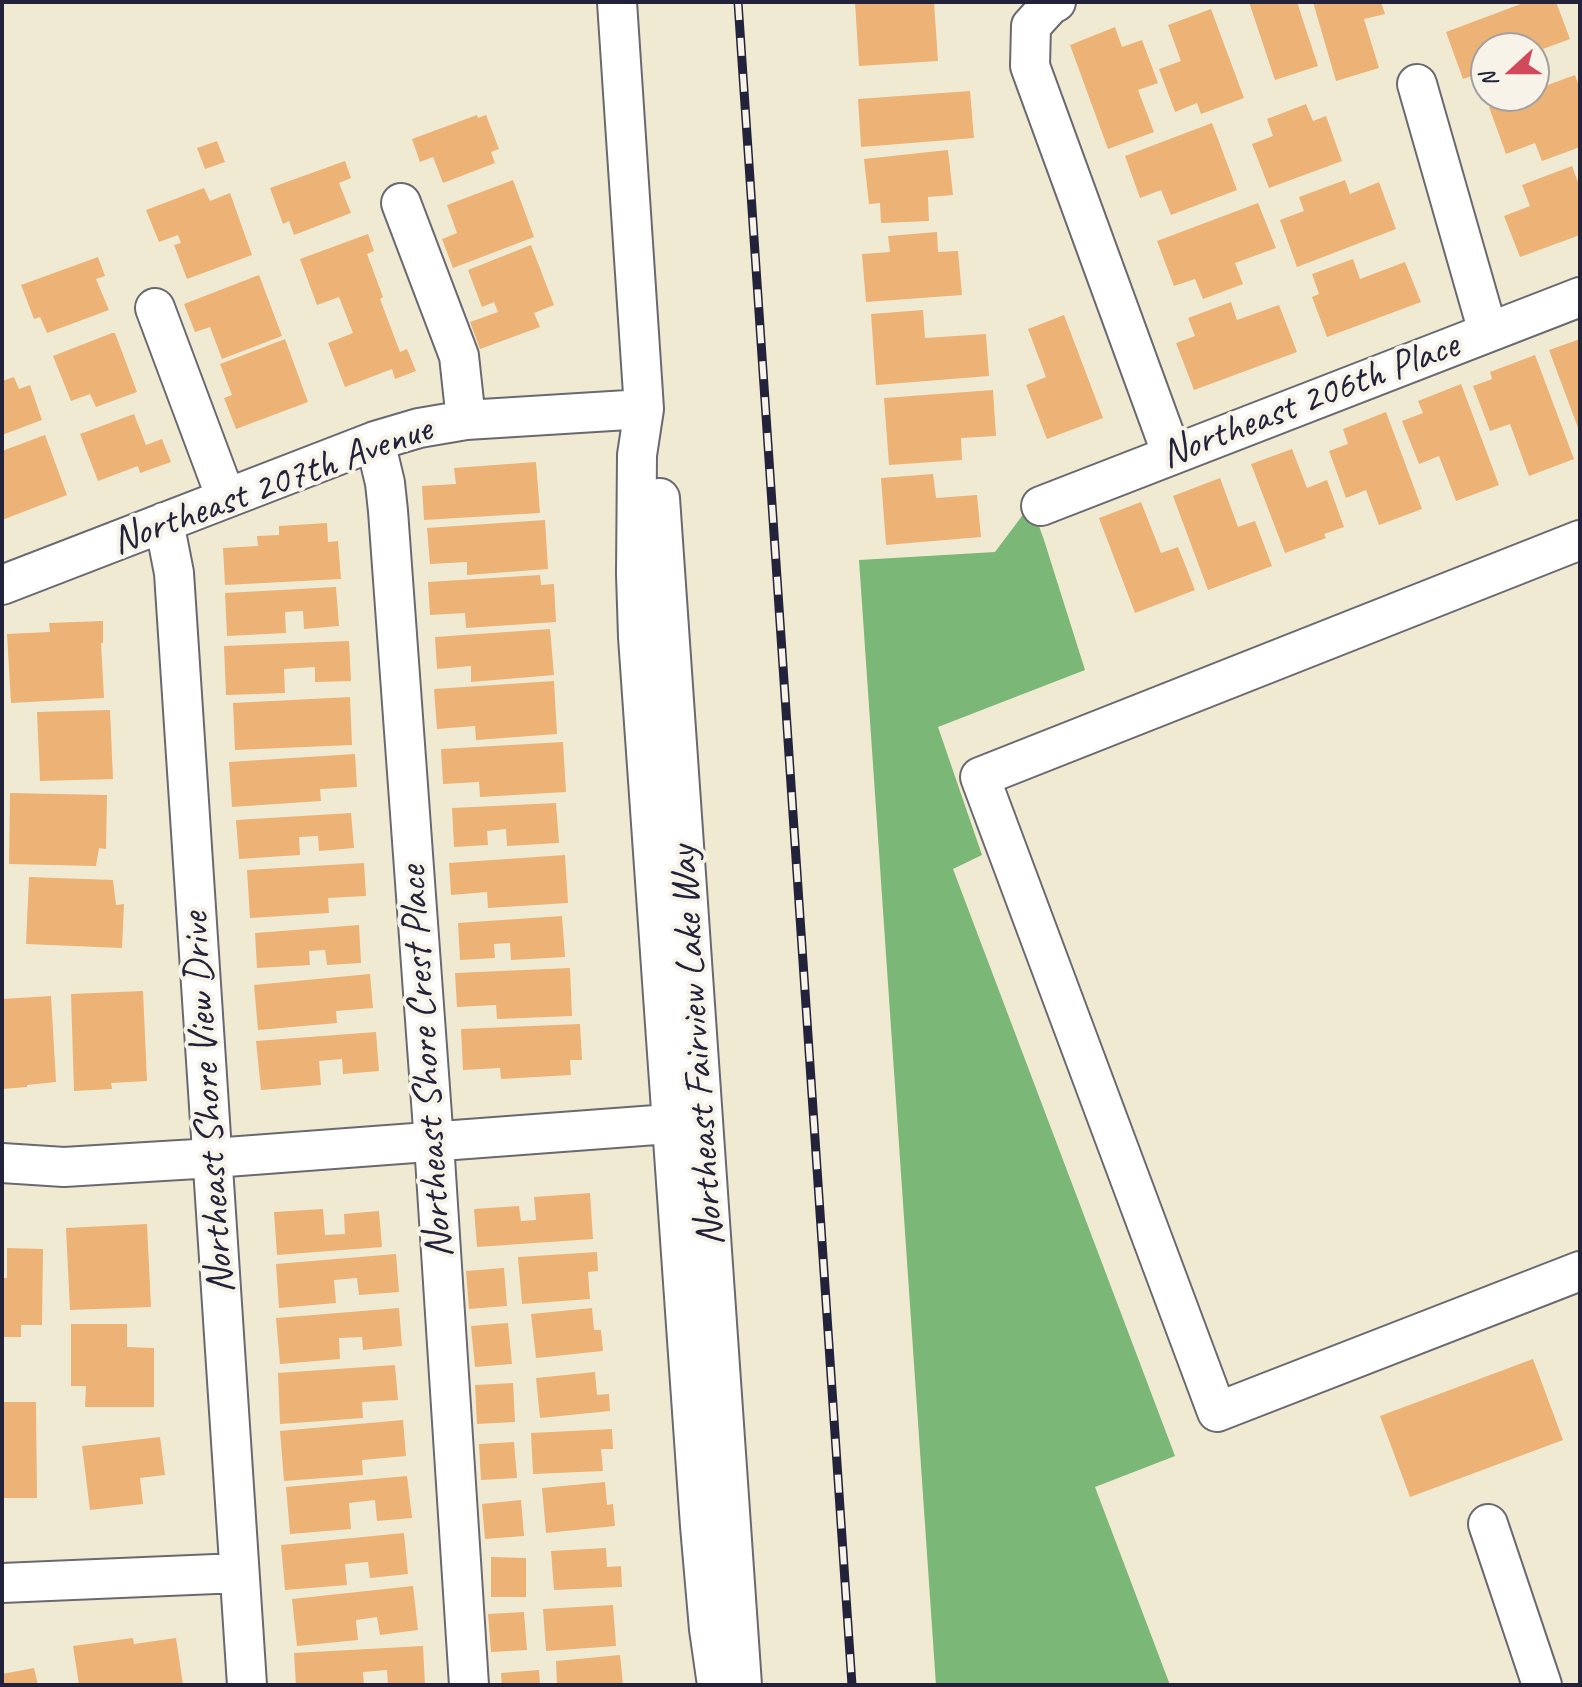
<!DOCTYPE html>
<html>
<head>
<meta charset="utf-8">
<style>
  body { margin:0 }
  #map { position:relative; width:1582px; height:1687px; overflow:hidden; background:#f1ead3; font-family:Caveat,sans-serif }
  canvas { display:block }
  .frame { position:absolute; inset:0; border:4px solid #22223b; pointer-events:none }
  .north { position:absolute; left:1470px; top:32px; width:80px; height:80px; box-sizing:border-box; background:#f7f3e8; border:2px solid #a29fa3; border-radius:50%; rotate:249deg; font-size:22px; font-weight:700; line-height:32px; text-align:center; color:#22223b }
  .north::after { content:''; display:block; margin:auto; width:28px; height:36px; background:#d1495b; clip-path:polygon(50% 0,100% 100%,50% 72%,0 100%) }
</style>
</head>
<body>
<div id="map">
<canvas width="1582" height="1687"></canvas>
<div class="frame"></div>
<div class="north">N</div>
</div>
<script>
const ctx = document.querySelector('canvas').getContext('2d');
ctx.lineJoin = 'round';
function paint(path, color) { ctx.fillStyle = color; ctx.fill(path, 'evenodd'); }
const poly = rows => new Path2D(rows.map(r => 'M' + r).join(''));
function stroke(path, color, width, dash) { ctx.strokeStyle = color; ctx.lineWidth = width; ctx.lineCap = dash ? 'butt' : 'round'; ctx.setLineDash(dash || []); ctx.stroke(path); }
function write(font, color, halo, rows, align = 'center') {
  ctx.font = font + ' Caveat,sans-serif'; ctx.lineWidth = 8; ctx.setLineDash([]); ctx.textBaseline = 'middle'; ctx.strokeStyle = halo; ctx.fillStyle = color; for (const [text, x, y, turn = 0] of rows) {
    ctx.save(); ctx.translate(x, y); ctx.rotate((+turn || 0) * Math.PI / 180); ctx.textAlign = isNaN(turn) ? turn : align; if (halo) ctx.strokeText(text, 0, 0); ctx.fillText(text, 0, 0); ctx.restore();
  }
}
const forest = poly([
  [1031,504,1044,540,1085,670,938,727,982,855,953,869,1175,1456,1095,1487,1170,1685,936,1685,859,560,995,552]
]);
const building = poly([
  [855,2,934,2,938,61,859,66],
  [1249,2,1297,2,1318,66,1275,80],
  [1313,2,1381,2,1385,14,1364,19,1379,68,1336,81],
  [1526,2,1556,2,1570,39,1543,49,1549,65,1534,71,1534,48,1486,48,1486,71,1463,79,1446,32],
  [1211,9,1244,98,1201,114,1197,103,1175,112,1159,69,1181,61,1168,25],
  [1115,27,1122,47,1142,40,1158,83,1138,90,1154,132,1108,149,1070,45],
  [1575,75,1580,89,1580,147,1542,161,1535,143,1506,154,1489,107,1517,96,1534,96,1534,90],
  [970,91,974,138,861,147,858,99],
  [1306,104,1313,121,1326,116,1342,161,1269,188,1252,144,1273,136,1267,119],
  [477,115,478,118,486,115,499,149,491,152,495,163,443,183,433,157,420,162,412,139],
  [1212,123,1237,190,1171,215,1161,190,1140,198,1125,156],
  [217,141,225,162,205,169,197,148],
  [948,150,953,195,928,197,929,221,881,223,880,203,869,204,864,159],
  [345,161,351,178,339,183,351,213,294,235,289,221,283,224,270,188],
  [1572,166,1580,188,1580,235,1520,257,1504,216,1530,206,1522,185],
  [513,180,534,237,453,268,442,239,457,233,447,205],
  [1345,180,1350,194,1379,182,1396,229,1297,267,1280,220,1304,211,1299,197],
  [204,188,210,201,230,193,252,255,187,279,174,245,181,243,178,235,159,242,146,210],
  [1258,203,1276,248,1235,263,1243,284,1203,299,1195,279,1174,286,1157,241],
  [937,232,938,252,958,251,962,295,866,302,862,254,890,252,888,236],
  [368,234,374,251,367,254,383,297,380,299,400,352,407,349,416,371,395,379,392,369,345,387,328,343,353,333,339,297,317,305,300,259],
  [531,245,554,305,534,313,540,327,480,349,470,322,498,312,494,302,482,307,468,270],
  [98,257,105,276,96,279,109,310,47,333,40,317,34,319,21,285],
  [1353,259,1360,279,1405,262,1421,302,1327,337,1312,297,1319,294,1312,274],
  [259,275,282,336,222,359,210,327,195,332,184,304],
  [1231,302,1237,320,1279,305,1297,352,1194,390,1176,343,1195,336,1188,318],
  [923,310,925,338,986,334,989,376,876,385,871,314],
  [1064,315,1103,418,1047,439,1026,385,1046,377,1028,329],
  [112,333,115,333,137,392,96,407,90,394,71,401,53,356],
  [285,339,308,402,236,429,224,398,232,395,220,364],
  [1580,339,1580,433,1549,350],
  [1535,355,1574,459,1529,476,1510,424,1490,431,1473,386,1492,379,1490,372],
  [14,377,19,389,30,385,42,420,2,435,2,381],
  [1461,384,1499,485,1456,501,1439,456,1419,464,1402,421,1423,413,1418,401],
  [993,390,996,436,961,438,962,460,889,465,884,398],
  [1386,412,1422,509,1379,525,1366,490,1346,498,1329,451,1348,444,1343,429],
  [134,414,146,445,162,439,171,462,140,473,138,466,98,481,80,434],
  [45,435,67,495,2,520,2,451],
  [1292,449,1307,488,1327,480,1344,527,1324,534,1326,538,1285,553,1251,464],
  [536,462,540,513,424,520,422,486,456,484,454,468],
  [933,474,936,498,977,495,981,537,886,545,881,478],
  [1220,478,1238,527,1255,521,1272,566,1208,590,1173,496],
  [1141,502,1161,553,1178,547,1195,590,1135,613,1099,518],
  [545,520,548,569,467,575,467,562,430,564,427,528],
  [327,523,328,542,338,541,341,579,225,585,223,548,258,546,257,536,279,535,279,526],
  [540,575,541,585,554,584,556,622,466,628,465,613,430,615,428,582],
  [336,587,339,626,304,629,303,611,285,612,286,633,227,636,225,593],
  [103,621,103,643,101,643,104,698,11,703,7,634,50,632,49,623],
  [550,629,554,675,471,682,471,666,437,669,435,637],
  [349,641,351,681,315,682,315,667,284,669,285,693,226,695,224,646],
  [554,681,557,734,476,740,475,726,437,729,434,689],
  [350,697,352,745,235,750,233,703],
  [110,710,113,779,40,781,37,712],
  [563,742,566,792,480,797,479,782,443,784,441,749],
  [355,754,357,787,320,789,321,801,232,807,229,762],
  [10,793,107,795,106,849,99,848,96,866,9,864],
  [556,803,559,843,507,846,506,829,487,831,488,845,454,847,452,808],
  [351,813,354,848,319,851,318,836,299,837,300,855,239,859,236,820],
  [565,855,568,903,488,908,487,892,451,895,449,863],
  [364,863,366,896,328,898,329,913,250,918,247,870],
  [29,877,113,880,116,905,124,904,122,948,26,944],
  [562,916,565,957,511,960,510,943,494,944,495,958,460,960,458,923],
  [359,925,361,963,327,965,325,950,309,951,310,965,257,968,255,933],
  [570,968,572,1016,497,1019,496,1005,457,1007,455,973],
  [370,974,373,1008,336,1011,337,1023,258,1030,254,985],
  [143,991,147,1081,111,1083,112,1089,74,1091,71,994],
  [51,996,56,1082,27,1085,27,1087,2,1089,2,999],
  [580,1024,582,1060,570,1060,571,1075,501,1079,500,1068,463,1070,461,1029],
  [376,1032,379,1071,343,1074,342,1059,319,1061,321,1085,261,1090,256,1041],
  [590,1193,593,1239,477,1247,474,1209,519,1206,521,1221,536,1220,534,1197],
  [323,1209,325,1235,345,1234,344,1214,379,1211,382,1247,277,1255,274,1212],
  [147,1224,151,1307,70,1310,66,1228],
  [7,1248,43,1249,42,1325,21,1325,21,1337,2,1337,2,1278,7,1278],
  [597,1252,598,1271,588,1272,590,1299,522,1304,518,1257],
  [396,1254,399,1292,359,1295,357,1278,334,1280,336,1303,279,1308,276,1264],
  [504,1268,507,1306,469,1309,466,1271],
  [399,1308,402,1346,363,1350,362,1337,339,1338,340,1359,280,1364,276,1318],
  [592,1308,594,1330,601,1330,603,1351,536,1358,531,1314],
  [508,1323,512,1364,475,1367,471,1326],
  [71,1324,127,1324,127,1347,154,1348,154,1407,85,1407,86,1386,71,1386],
  [1533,1359,1563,1440,1410,1497,1380,1416],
  [395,1365,398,1400,362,1402,363,1418,280,1424,278,1373],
  [595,1372,597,1395,609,1394,610,1411,540,1418,536,1378],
  [513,1383,515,1422,477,1424,475,1385],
  [2,1402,36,1402,37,1498,2,1498],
  [403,1420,406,1456,362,1460,363,1475,284,1481,280,1431],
  [612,1429,613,1449,601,1449,603,1471,533,1474,531,1433],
  [160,1437,165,1475,140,1478,143,1504,90,1510,82,1446],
  [514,1442,517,1478,481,1480,479,1444],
  [407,1476,412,1518,377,1521,375,1500,349,1503,351,1529,290,1534,286,1487],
  [605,1482,607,1505,613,1504,615,1526,546,1533,542,1488],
  [521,1500,524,1536,485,1539,482,1504],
  [404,1533,408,1574,370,1578,368,1562,345,1564,347,1585,285,1590,281,1545],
  [606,1548,607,1567,621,1566,622,1587,554,1590,551,1551],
  [491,1557,526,1558,526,1597,491,1597],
  [413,1586,418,1630,380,1635,377,1617,356,1620,358,1640,297,1646,292,1599],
  [613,1605,616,1646,546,1651,543,1609],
  [524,1612,527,1650,491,1652,488,1614],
  [133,1638,134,1644,176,1638,183,1685,79,1685,73,1646],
  [423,1646,425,1685,388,1685,387,1670,363,1672,364,1685,296,1685,294,1653],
  [620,1655,623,1685,557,1685,556,1661],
  [34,1668,38,1685,2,1685,2,1674],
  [539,1670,540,1685,502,1685,501,1673]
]);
const minor = poly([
  [617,2,644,409,637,455,636,574,638,637,700,1526,709,1629,717,1685],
  [1056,2,1051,4,1031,26,1030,66,1172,455],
  [1417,84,1488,332],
  [401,203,459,356,466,420],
  [155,308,226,498],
  [375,441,385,483,388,511,434,1143,469,1685],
  [660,498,742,1685],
  [1041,506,1580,297],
  [164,522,174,573,247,1685],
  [1580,540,980,777,1217,1412,1580,1271],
  [2,585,375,441,419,428,466,420,644,409],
  [2,1163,64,1167,213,1158,696,1122],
  [1488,1524,1542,1685],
  [2,1583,239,1573]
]);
const rail = poly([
  [738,2,852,1685]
]);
const streetNames = [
  ["Northeast 206th Place",1310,401,-21],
  ["Northeast 207th Avenue",272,486,-20],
  ["Northeast Fairview Lake Way",698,1046,-94],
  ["Northeast Shore Crest Place",427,1062,-94],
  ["Northeast Shore View Drive",209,1103,-94]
];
paint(forest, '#7bb776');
paint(building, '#edb276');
stroke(minor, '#6a6870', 42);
stroke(minor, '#fff', 38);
stroke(rail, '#22223b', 9);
stroke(rail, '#f7f3e8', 6, [18]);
write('40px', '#22223b', '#f7f3e8', streetNames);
</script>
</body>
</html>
